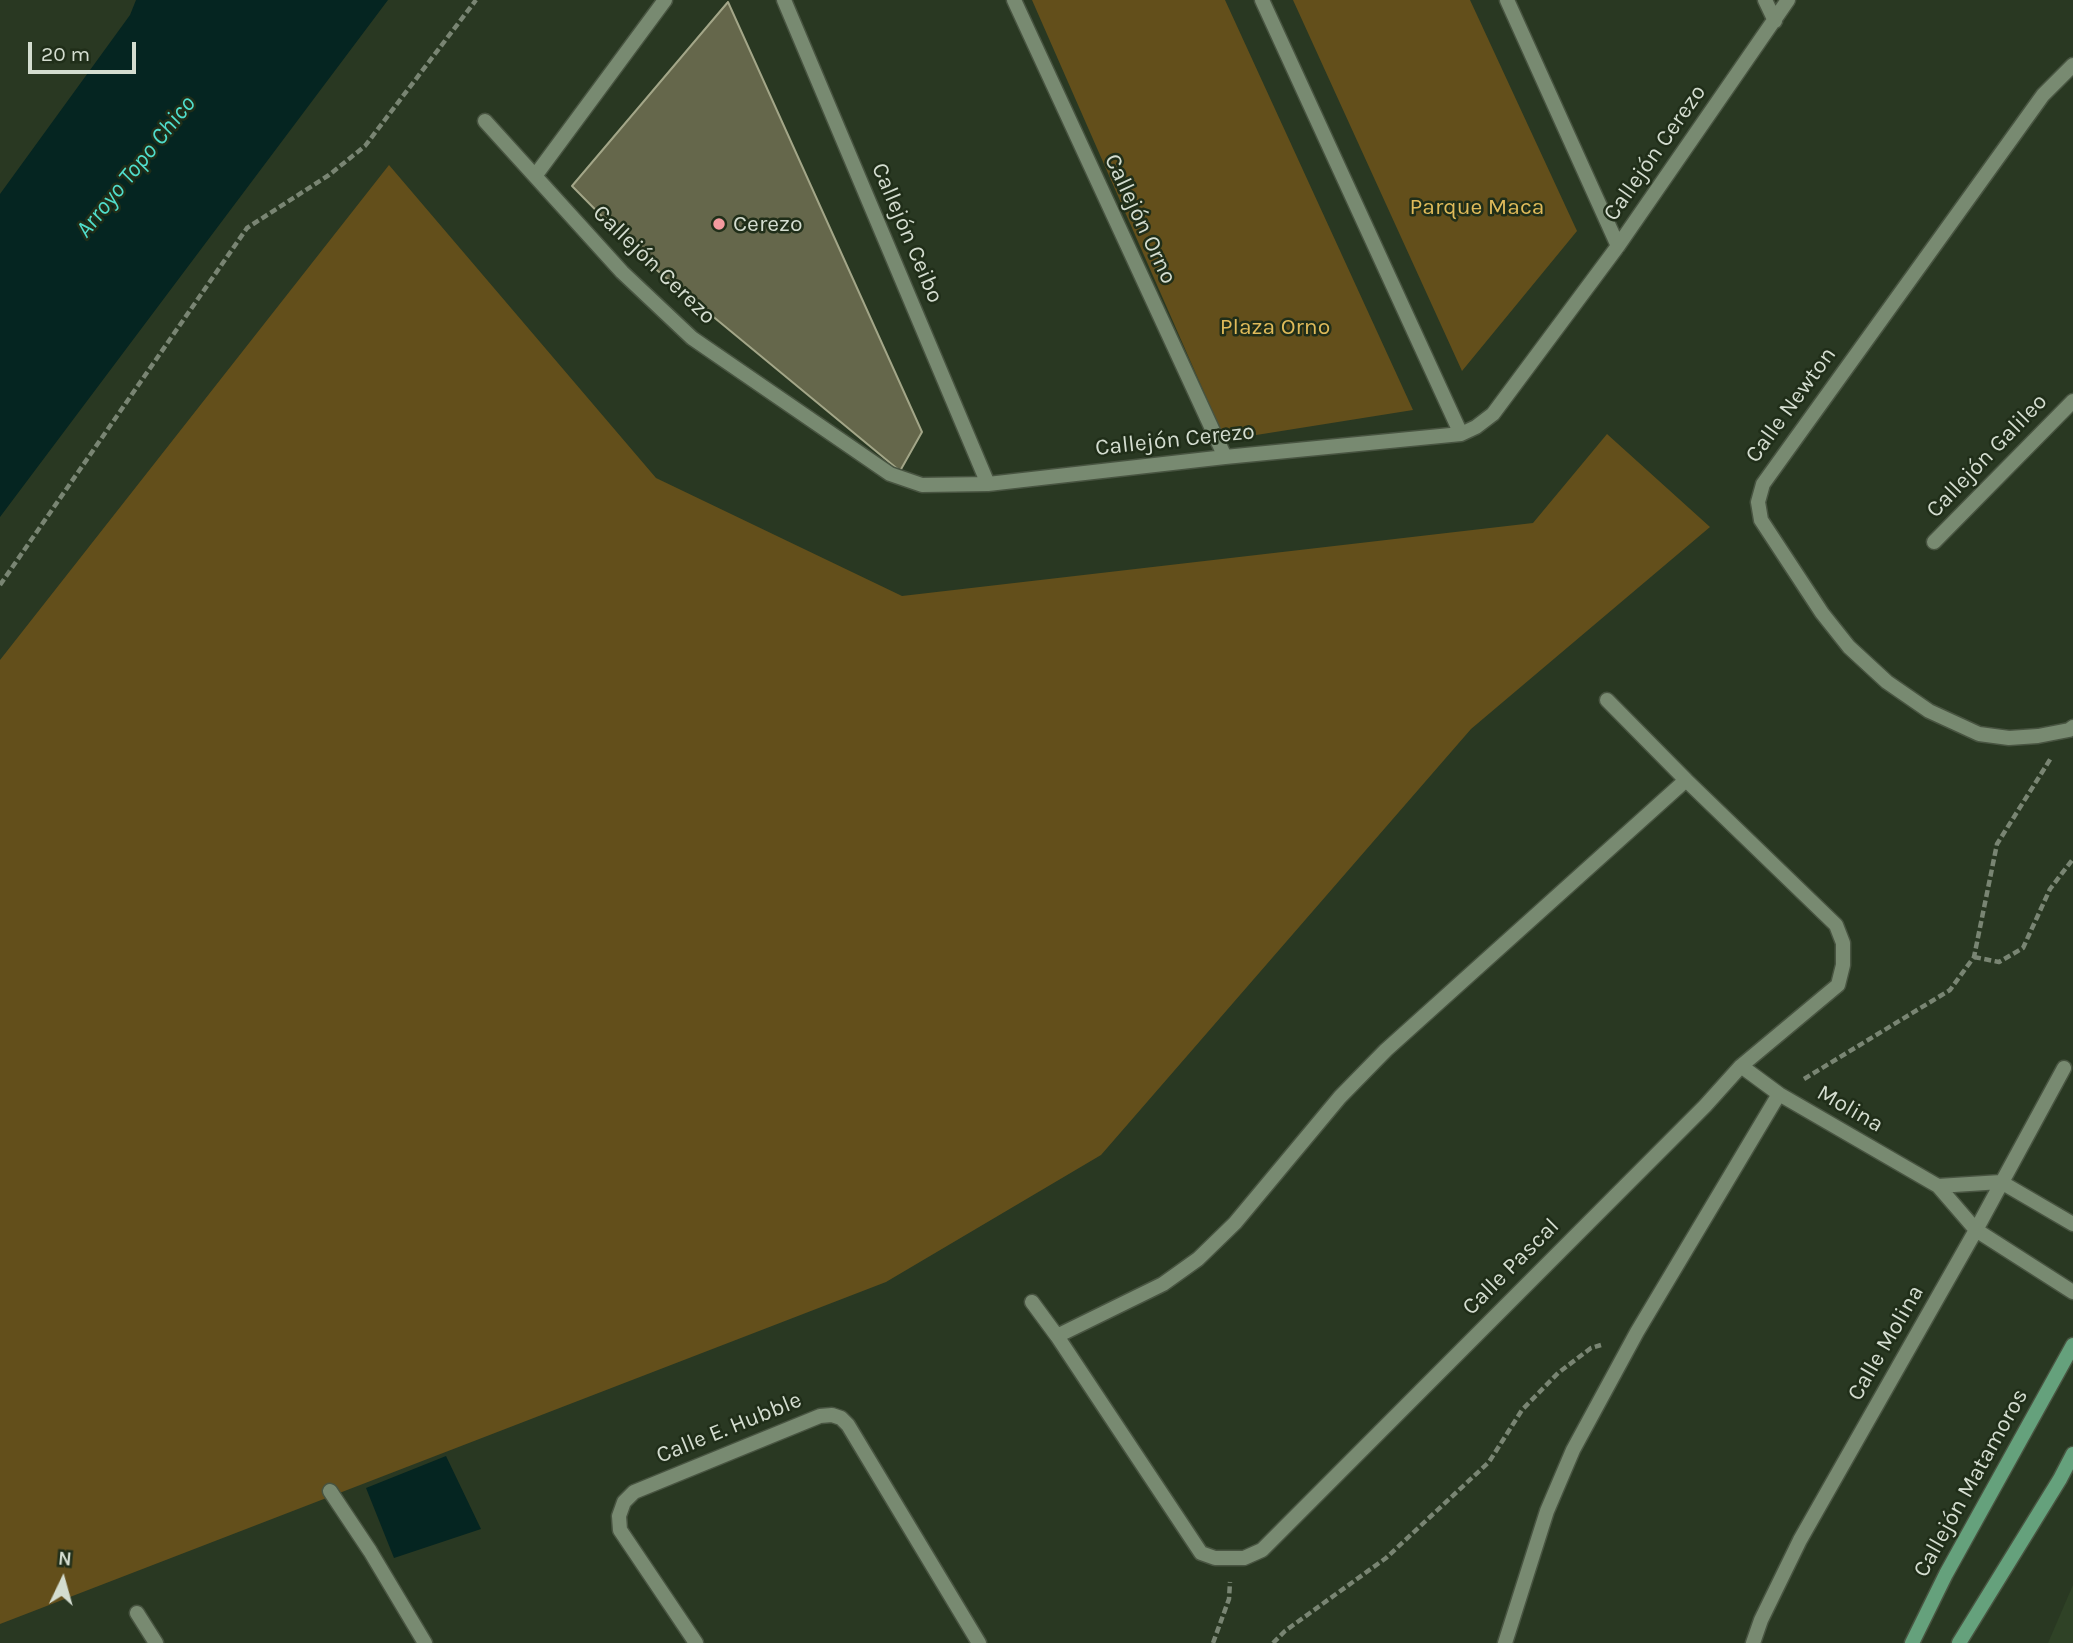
<!DOCTYPE html>
<html>
<head>
<meta charset="utf-8">
<style>
  body { margin:0 }
  #map { position:relative; width:2073px; height:1643px; overflow:hidden; background:#293822; font-family:Karla,sans-serif }
  canvas { display:block }
  .north { position:absolute; left:28px; top:1545px; width:70px; height:70px; -webkit-text-stroke:5px #202e19; paint-order:stroke; rotate:5deg; font-size:19px; font-weight:700; line-height:28px; text-align:center; color:#d4ddd0 }
  .north::after { content:''; display:block; margin:auto; width:24px; height:32px; background:#d4ddd0; clip-path:polygon(50% 0,100% 100%,50% 72%,0 100%) }
  .scale { position:absolute; left:28px; top:42px; width:108px; height:32px; box-sizing:border-box; border:4px solid #d4ddd0; border-top:0; padding-left:9px; font-size:21px; line-height:24px; white-space:nowrap; color:#d4ddd0; -webkit-text-stroke:5px #202e19; paint-order:stroke }
</style>
</head>
<body>
<div id="map">
<canvas width="2073" height="1643"></canvas>
<div class="north">N</div>
<div class="scale">20 m</div>
</div>
<script>
const ctx = document.querySelector('canvas').getContext('2d');
ctx.lineJoin = 'round';
function paint(path, color) { ctx.fillStyle = color; ctx.fill(path, 'evenodd'); }
const poly = rows => new Path2D(rows.map(r => 'M' + r).join(''));
function stroke(path, color, width, dash) { ctx.strokeStyle = color; ctx.lineWidth = width; ctx.lineCap = dash ? 'butt' : 'round'; ctx.setLineDash(dash || []); ctx.stroke(path); }
function write(font, color, halo, rows, align = 'center') {
  ctx.font = font + ' Karla,sans-serif'; ctx.lineWidth = 5; ctx.setLineDash([]); ctx.textBaseline = 'middle'; ctx.strokeStyle = halo; ctx.fillStyle = color; for (const [text, x, y, turn = 0] of rows) {
    ctx.save(); ctx.translate(x, y); ctx.rotate((+turn || 0) * Math.PI / 180); ctx.textAlign = isNaN(turn) ? turn : align; if (halo) ctx.strokeText(text, 0, 0); ctx.fillText(text, 0, 0); ctx.restore();
  }
}
const built = poly([
  [2073,1585,2073,1643,2048,1643]
]);
const green = poly([
  [1032,0,1225,0,1413,410,1225,440],
  [1293,0,1470,0,1577,231,1462,371],
  [389,165,656,478,902,596,1533,523,1607,434,1710,527,1471,729,1101,1155,886,1282,0,1624,0,660]
]);
const water = poly([
  [136,0,388,0,0,517,0,194,130,15],
  [446,1456,481,1529,394,1558,366,1488]
]);
const building = poly([
  [728,2,922,432,900,471,647,262,572,186,728,2]
]);
const path = poly([
  [0,585,247,228,329,175,365,146,476,0],
  [1974,957,1999,962,2023,948,2050,889,2073,859],
  [1804,1079,1950,990,1974,957,1997,844,2051,758],
  [1213,1643,1229,1599,1230,1582],
  [1273,1643,1285,1631,1386,1558,1489,1462,1522,1410,1558,1373,1591,1348,1601,1345]
]);
const street = poly([
  [784,0,988,484],
  [1014,0,1225,457],
  [1262,0,1461,434],
  [1507,0,1618,246],
  [1765,0,1775,21],
  [2073,65,2043,95,1763,484,1758,502,1761,520,1822,613,1849,647,1887,682,1929,711,1979,734,2009,738,2038,736,2069,730,2073,727],
  [485,121,622,272,692,338,890,474,922,485,988,484,1225,457,1461,434,1476,427,1493,414,1618,246,1788,0],
  [535,176,665,0],
  [1934,542,2073,401],
  [1741,1066,1779,1094,1938,1186,1976,1230,2073,1292],
  [1938,1186,2001,1182,2073,1224],
  [1032,1302,1057,1336,1201,1553,1215,1558,1244,1558,1262,1550,1705,1106,1741,1066,1838,985,1843,965,1843,943,1836,925,1686,780,1607,700],
  [1057,1336,1163,1284,1198,1259,1235,1223,1340,1097,1386,1050,1686,780],
  [330,1491,370,1551,425,1643],
  [137,1613,156,1643],
  [696,1643,620,1530,619,1516,624,1502,634,1492,820,1416,832,1415,841,1418,848,1425,979,1643],
  [1505,1643,1547,1511,1573,1450,1637,1332,1779,1094],
  [1753,1643,1761,1620,1800,1540,1976,1230,2064,1068]
]);
const secondary = poly([
  [1912,1643,1946,1574,2073,1345],
  [1959,1643,2060,1479,2073,1454]
]);
const markers = [
  [719,224,7,"#f49a9f"]
];
const streetNames = [
  ["Callejón Cerezo",1655,153,-55],
  ["Callejón Orno",1140,219,65],
  ["Callejón Ceibo",907,233,67],
  ["Callejón Cerezo",654,265,44],
  ["Calle Newton",1791,405,-54],
  ["Callejón Cerezo",1175,440,-6],
  ["Callejón Galileo",1987,456,-46],
  ["Molina",1850,1109,30],
  ["Calle Pascal",1511,1267,-45],
  ["Calle Molina",1886,1343,-60],
  ["Calle E. Hubble",729,1428,-22],
  ["Callejón Matamoros",1971,1483,-61]
];
const parkNames = [
  ["Parque Maca",1477,207],
  ["Plaza Orno",1275,327]
];
const poiNames = [
  ["Cerezo",733,224]
];
const waterNames = [
  ["Arroyo Topo Chico",136,167,-51]
];
paint(built, '#2f4226');
paint(green, '#634f1b');
paint(water, '#052521');
paint(building, '#65674b');
stroke(building, '#a3a688', 2);
stroke(street, '#485441', 17);
stroke(secondary, '#485441', 17);
stroke(path, '#798573', 4.5, [7, 3.5]);
stroke(street, '#788a71', 14);
stroke(secondary, '#65a17c', 14);
for (const [x, y, r, color] of markers) { const dot = new Path2D(); dot.arc(x, y, r, 0, 2 * Math.PI); ctx.fillStyle = color; ctx.fill(dot); stroke(dot, '#202e19', 2.5); }
write('23px', '#d4ddd0', '#202e19', streetNames);
write('23px', '#e0bb5a', '#202e19', parkNames);
write('23px', '#d4ddd0', '#202e19', poiNames, 'left');
write('italic 24px', '#50decc', '#202e19', waterNames);
</script>
</body>
</html>
